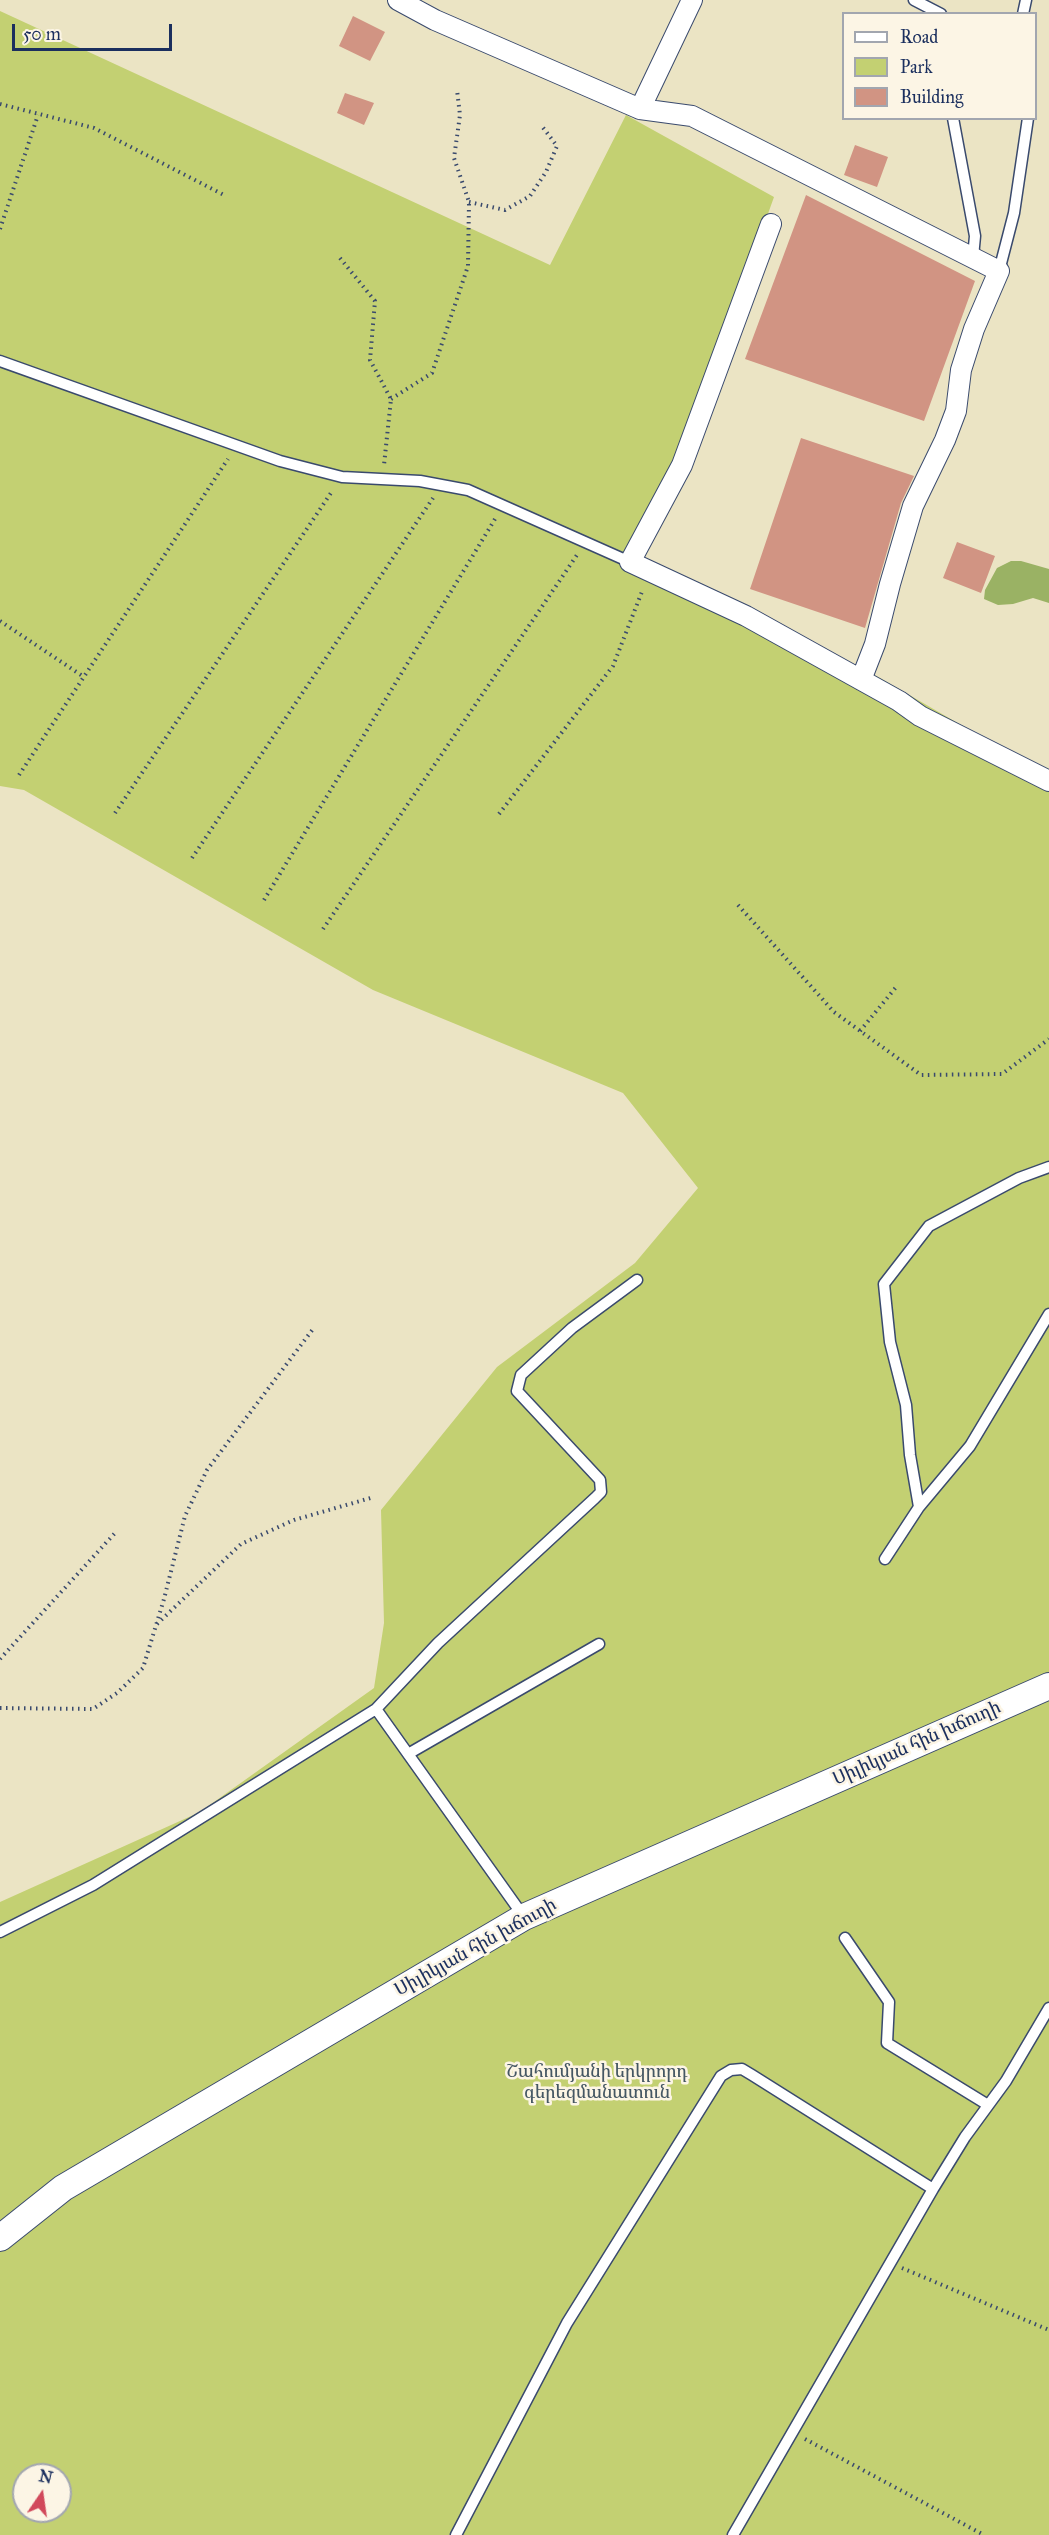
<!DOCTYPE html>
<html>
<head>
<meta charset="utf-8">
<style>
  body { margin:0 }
  #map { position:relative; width:1049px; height:2535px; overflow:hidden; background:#ebe4c4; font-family:"IM FELL Great Primer",serif }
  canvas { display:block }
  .legend { position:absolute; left:842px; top:12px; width:195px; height:108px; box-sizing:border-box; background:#fcf5e5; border:2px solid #a2a6af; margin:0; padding:8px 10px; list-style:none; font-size:18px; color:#1b2f5e }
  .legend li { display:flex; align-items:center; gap:12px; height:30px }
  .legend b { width:30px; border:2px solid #a2a6af }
  .north { position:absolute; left:12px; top:2463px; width:60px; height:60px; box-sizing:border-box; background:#fcf5e5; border:2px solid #a2a6af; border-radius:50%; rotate:13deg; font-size:16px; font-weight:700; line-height:24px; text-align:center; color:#1b2f5e }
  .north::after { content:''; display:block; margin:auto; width:21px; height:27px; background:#d1495b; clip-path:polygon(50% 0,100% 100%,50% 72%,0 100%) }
  .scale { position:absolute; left:12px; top:24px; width:160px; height:27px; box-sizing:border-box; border:3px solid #1b2f5e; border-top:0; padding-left:8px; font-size:18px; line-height:21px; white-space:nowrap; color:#1b2f5e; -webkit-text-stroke:4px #fcf5e5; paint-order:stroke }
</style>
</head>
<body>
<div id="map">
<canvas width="1049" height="2535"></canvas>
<ul class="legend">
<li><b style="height:8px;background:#fff"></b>Road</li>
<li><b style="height:16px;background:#c3d072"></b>Park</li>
<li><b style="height:16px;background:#d19483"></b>Building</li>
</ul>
<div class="north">N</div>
<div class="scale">50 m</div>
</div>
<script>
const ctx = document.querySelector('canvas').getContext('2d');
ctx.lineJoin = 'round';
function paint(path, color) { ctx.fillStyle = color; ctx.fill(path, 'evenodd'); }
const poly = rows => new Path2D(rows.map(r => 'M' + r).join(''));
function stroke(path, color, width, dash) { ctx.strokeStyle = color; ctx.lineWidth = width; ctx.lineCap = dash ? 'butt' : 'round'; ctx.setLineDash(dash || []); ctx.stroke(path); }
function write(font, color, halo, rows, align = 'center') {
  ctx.font = font + ' "IM FELL Great Primer","Noto Serif Armenian",serif'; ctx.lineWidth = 5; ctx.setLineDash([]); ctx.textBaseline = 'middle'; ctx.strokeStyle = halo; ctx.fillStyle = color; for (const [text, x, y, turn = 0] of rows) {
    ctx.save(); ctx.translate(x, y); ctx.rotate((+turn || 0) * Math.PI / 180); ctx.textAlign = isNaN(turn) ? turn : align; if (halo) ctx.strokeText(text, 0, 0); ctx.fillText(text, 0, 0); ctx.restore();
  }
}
const green = poly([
  [0,11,550,265,626,115,774,197,695,417,627,551,880,678,1049,776,1049,2535,0,2535,0,1902,200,1812,374,1688,384,1623,381,1510,497,1367,635,1263,698,1188,623,1093,373,990,24,790,0,786],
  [24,2475,60,2475,60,2511,24,2511]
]);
const forest = poly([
  [1021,561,1049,569,1049,603,1033,598,1013,604,998,605,984,599,985,590,997,568,1011,561]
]);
const building = poly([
  [353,16,385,32,370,61,339,46],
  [345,93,374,103,364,125,337,113],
  [855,145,888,157,877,187,844,175],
  [806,195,975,281,924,421,745,359],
  [801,438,914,476,901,503,865,628,750,589],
  [957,542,995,556,981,593,943,578]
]);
const path = poly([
  [0,104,94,128,226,196],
  [469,202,505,210,530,196,546,172,557,146,541,125],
  [0,229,38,115],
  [340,258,375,301,370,360,391,399,384,465],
  [391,399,432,373,468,266,469,202,454,158,460,115,457,90],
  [0,621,84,677],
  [19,775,228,459],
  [115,813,333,490],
  [499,814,613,666,643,589],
  [192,858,433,498],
  [264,900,495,519],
  [738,905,834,1012,921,1075,1002,1074,1049,1039],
  [323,929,577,555],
  [860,1031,897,986],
  [157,1624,241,1544,294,1520,374,1497],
  [0,1659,115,1533],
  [0,1708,93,1709,117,1693,143,1668,164,1599,185,1516,207,1470,313,1329],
  [902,2268,1049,2330],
  [805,2439,984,2535]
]);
const service = poly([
  [914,0,941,14],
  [1023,14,1026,0],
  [953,118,975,236,973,257],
  [999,271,1014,213,1028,118],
  [0,361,280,461,342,477,420,481,468,490,630,562],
  [919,1507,910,1455,906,1405,890,1342,884,1284,929,1226,1019,1178,1049,1167],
  [885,1559,919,1507,970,1446,1049,1314],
  [376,1709,524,1917],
  [408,1754,599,1644],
  [0,1932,93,1885,376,1709,438,1643,595,1498,601,1492,600,1480,517,1391,521,1375,572,1328,637,1280],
  [845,1938,889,2002,887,2043,988,2105],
  [456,2535,567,2323,721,2076,731,2070,742,2069,752,2075,933,2189],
  [733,2535,933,2189,965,2137,1006,2081,1049,2008]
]);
const minor = poly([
  [398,0,435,20,640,109,692,116,999,271,974,329,961,370,956,411,945,440,913,506,890,584,875,644,861,680],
  [640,109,692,0],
  [771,224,682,465,630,562,746,616,899,701,920,716,1049,781]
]);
const tertiary = poly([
  [0,2238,63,2188,524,1917,1049,1686]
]);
const streetNames = [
  ["Սիլիկյան հին խճուղի",917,1744,-24],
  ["Սիլիկյան հին խճուղի",476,1948,-29]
];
const parkNames = [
  ["Շահումյանի երկրորդ",597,2073],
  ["գերեզմանատուն",597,2094]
];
paint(green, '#c3d072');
paint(forest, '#9ab264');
paint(building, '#d19483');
stroke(service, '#3a4a6d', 13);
stroke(minor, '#3a4a6d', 22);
stroke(tertiary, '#3a4a6d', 28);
stroke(path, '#3a4a6d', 4, [1.5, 4.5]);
stroke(service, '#fff', 10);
stroke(minor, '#fff', 20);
stroke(tertiary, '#fff', 26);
write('18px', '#1b2f5e', '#fcf5e5', streetNames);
write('18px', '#455763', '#fcf5e5', parkNames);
</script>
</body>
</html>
